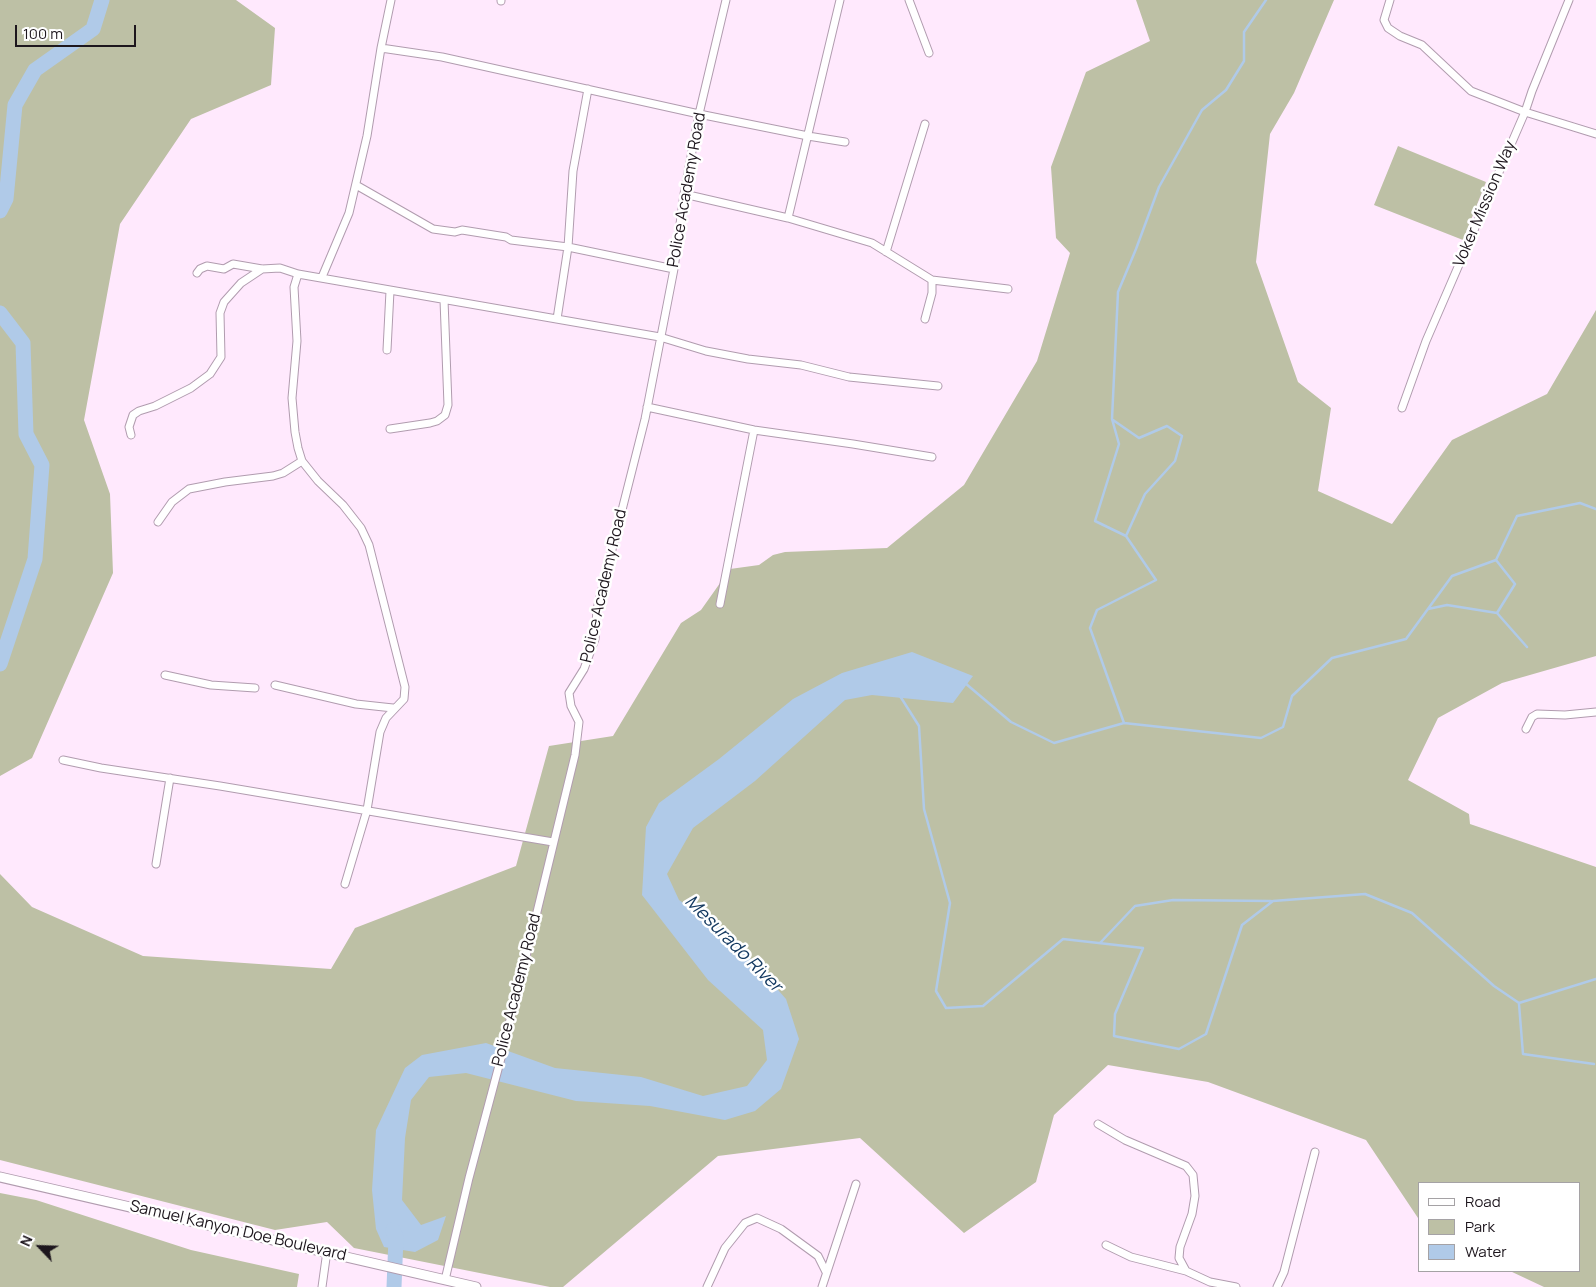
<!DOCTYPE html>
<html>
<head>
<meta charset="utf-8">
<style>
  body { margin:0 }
  #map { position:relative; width:1596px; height:1287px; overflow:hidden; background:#ffe9fd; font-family:Manrope,sans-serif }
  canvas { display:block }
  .legend { position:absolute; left:1418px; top:1182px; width:162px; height:90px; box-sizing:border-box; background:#fff; border:1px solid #a5a2a5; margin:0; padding:6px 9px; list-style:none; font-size:15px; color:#1d161d }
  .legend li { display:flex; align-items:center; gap:10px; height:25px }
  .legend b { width:25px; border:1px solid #a5a2a5 }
  .north { position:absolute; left:15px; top:1222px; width:50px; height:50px; -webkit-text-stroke:4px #fff; paint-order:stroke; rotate:294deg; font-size:14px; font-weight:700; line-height:20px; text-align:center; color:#1d161d }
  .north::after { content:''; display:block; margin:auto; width:18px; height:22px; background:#1d161d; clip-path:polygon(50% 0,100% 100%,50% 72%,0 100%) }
  .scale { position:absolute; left:15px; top:25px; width:121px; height:22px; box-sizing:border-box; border:2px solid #1d161d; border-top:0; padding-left:6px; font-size:15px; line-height:18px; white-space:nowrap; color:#1d161d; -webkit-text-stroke:4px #fff; paint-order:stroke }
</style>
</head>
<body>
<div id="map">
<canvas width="1596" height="1287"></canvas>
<ul class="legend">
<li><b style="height:6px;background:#fff"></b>Road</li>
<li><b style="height:14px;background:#bdc0a5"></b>Park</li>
<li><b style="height:14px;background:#b0cae8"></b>Water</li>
</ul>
<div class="north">N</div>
<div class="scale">100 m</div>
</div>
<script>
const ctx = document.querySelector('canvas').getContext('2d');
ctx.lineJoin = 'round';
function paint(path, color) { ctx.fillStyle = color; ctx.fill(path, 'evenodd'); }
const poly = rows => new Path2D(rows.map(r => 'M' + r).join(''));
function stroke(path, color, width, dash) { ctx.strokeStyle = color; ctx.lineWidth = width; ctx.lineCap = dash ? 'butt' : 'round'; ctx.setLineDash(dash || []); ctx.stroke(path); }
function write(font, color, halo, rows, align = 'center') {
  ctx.font = font + ' Manrope,sans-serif'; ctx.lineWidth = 5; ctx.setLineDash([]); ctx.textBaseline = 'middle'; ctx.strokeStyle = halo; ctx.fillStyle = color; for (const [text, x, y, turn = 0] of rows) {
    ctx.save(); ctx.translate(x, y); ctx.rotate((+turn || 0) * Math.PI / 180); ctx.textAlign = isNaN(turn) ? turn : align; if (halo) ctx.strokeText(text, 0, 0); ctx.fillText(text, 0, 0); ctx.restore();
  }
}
const green = poly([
  [0,0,236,0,275,28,271,85,191,119,120,224,84,420,110,494,113,573,32,758,0,776],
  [1136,0,1334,0,1294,93,1270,134,1256,262,1298,382,1331,408,1318,491,1392,524,1452,440,1547,394,1596,310,1596,656,1502,683,1438,718,1408,780,1469,814,1470,824,1596,867,1596,1287,1544,1287,1510,1271,1580,1271,1580,1183,1420,1183,1420,1221,1366,1140,1208,1082,1108,1065,1054,1115,1036,1182,964,1233,860,1138,718,1156,563,1287,550,1287,354,1248,327,1222,275,1230,0,1160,0,874,32,907,143,956,331,969,355,928,516,866,549,746,613,736,681,623,701,610,730,569,759,565,773,555,785,552,887,548,964,485,1037,361,1070,253,1056,238,1051,167,1086,72,1150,41],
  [1398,146,1486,182,1463,240,1374,205],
  [0,1193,36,1200,191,1250,299,1274,297,1287,0,1287]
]);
const water = poly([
  [912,652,973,676,953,703,872,695,845,700,755,781,693,828,667,874,679,900,728,933,786,999,799,1039,781,1089,755,1111,725,1120,650,1106,576,1101,466,1073,429,1077,411,1100,405,1138,402,1200,421,1225,446,1216,438,1240,415,1252,384,1247,376,1229,372,1190,376,1130,405,1068,422,1055,486,1043,555,1068,641,1077,703,1096,747,1086,767,1060,763,1030,708,980,642,895,646,827,659,803,719,759,793,699,842,673]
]);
const stream = poly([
  [1113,420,1139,438,1167,426,1182,436,1175,461,1145,494,1126,536],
  [1496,560,1515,584,1497,613],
  [1428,609,1447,605,1497,613,1527,647],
  [965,683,1011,722,1054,743,1124,723,1261,738,1283,727,1292,696,1332,658,1406,639,1452,576,1496,560,1517,516,1580,503,1596,509],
  [900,696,919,726,924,809,950,903,936,991,946,1008,983,1006,1063,939,1143,948,1115,1014,1114,1036,1179,1049,1206,1034,1242,925,1273,901,1365,894,1412,913,1494,986,1519,1003,1596,979],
  [1124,723,1090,628,1097,610,1156,580,1126,536,1095,521,1119,444,1112,419,1118,292,1136,249,1159,187,1202,110,1226,90,1244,61,1244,32,1266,0],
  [1100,943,1135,906,1173,900,1271,901],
  [1519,1004,1523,1054,1594,1064]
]);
const river = poly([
  [0,211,6,199,15,105,35,70,93,29,102,0],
  [0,313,23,343,26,434,42,465,35,559,0,664],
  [393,1230,396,1238,394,1287]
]);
const minor = poly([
  [501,0,501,1],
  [909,0,929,53],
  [1390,0,1384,20,1388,28,1400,36,1422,45,1471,91,1525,112,1596,134],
  [381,48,442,57,699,114,808,136,845,142],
  [356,185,433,229,455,232,462,230,506,237,511,240,568,247,674,269],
  [684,194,788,218,872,243,932,280,932,293,925,319],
  [788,218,840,0],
  [886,252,925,124],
  [197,273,200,269,207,266,224,269,233,264,262,269,280,268,298,274,660,337,706,351,748,359,801,365,849,377,938,386],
  [298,274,294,287,297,341,292,398,295,432,298,448,302,461,318,481,343,505,361,528,369,545,405,687,404,699,386,718,380,732,367,810,345,884],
  [322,277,349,213,367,136,381,48,391,0],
  [932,280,1008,289],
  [557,319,568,247,573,171,588,89],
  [387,350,390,291],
  [647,407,754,430,853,444,932,457],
  [1402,408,1426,341,1525,112,1532,91,1569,0],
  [390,429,430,423,437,421,445,415,448,405,444,300],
  [131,435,129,427,133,415,139,411,155,406,191,388,210,374,221,357,220,313,224,302,241,283,262,269],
  [158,522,172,502,189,489,225,482,273,476,283,473,302,461],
  [720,604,754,430],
  [165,675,211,685,255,688],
  [275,685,356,704,393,708],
  [1526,729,1532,717,1537,714,1565,715,1596,712],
  [63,760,101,768,220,786,553,842],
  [156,864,170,778],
  [1098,1124,1125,1140,1186,1166,1193,1175,1195,1196,1192,1214,1180,1247,1179,1258,1186,1271,1210,1282,1236,1287],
  [1106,1245,1131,1257,1186,1271],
  [445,1280,469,1178,505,1043,518,983,528,949,575,755,579,722,571,706,569,693,584,669,595,639,597,609,645,419,674,269,684,194,699,114,726,0],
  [322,1287,327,1251],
  [707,1287,725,1248,745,1223,757,1218,781,1229,818,1256,826,1272],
  [822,1287,856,1184],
  [1277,1287,1284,1272,1315,1152]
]);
const tertiary = poly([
  [0,1177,476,1287]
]);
const streetNames = [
  ["Police Academy Road",687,190,-80],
  ["Voker Mission Way",1485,204,-67],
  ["Police Academy Road",604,586,-77],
  ["Police Academy Road",517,990,-76],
  ["Samuel Kanyon Doe Boulevard",238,1231,13]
];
const waterNames = [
  ["Mesurado River",733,944,45]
];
paint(green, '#bdc0a5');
paint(water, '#b0cae8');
stroke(stream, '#b0cae8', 2.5);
stroke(river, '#b0cae8', 15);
stroke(minor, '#b19caf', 9);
stroke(tertiary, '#b19caf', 11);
stroke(minor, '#fff', 7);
stroke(tertiary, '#fff', 9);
write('16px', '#1d161d', '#fff', streetNames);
write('italic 18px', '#153a61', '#fff', waterNames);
</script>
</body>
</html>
